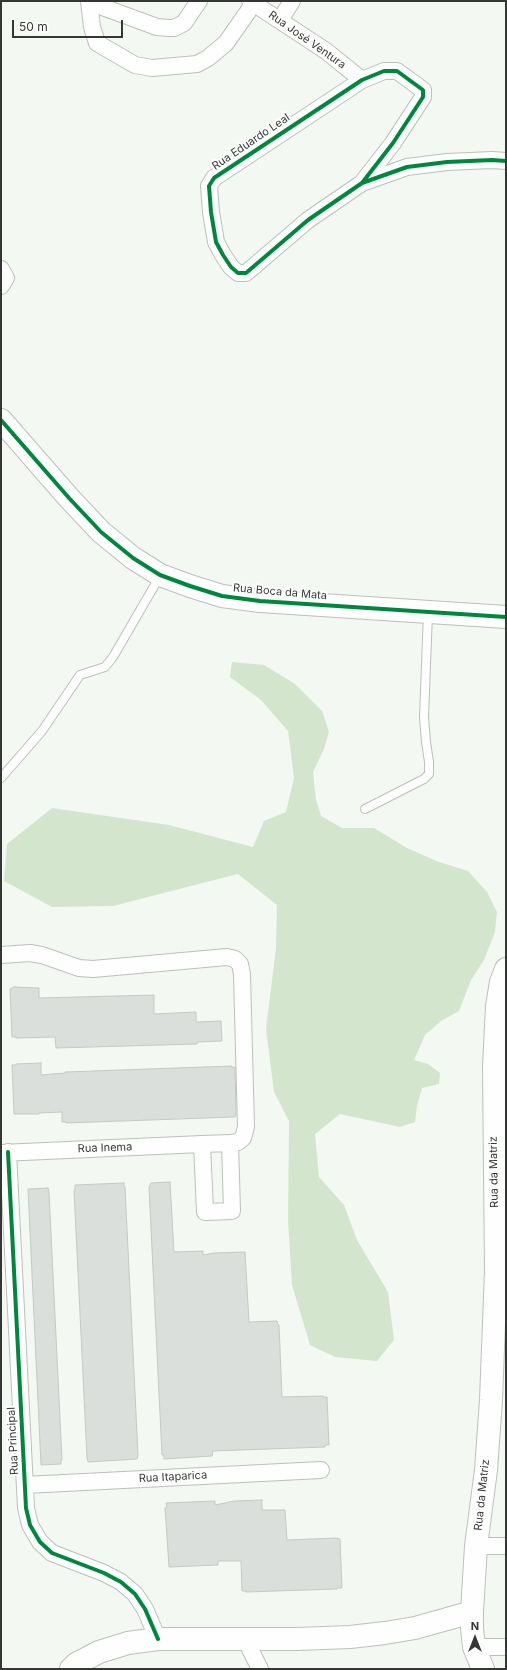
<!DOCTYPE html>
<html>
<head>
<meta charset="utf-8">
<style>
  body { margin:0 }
  #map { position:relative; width:507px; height:1670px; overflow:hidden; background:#f3f8f2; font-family:Inter,sans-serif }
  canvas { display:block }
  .frame { position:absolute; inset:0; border:2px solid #343733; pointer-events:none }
  .north { position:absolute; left:455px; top:1618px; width:40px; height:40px; -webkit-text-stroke:3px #fff; paint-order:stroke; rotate:0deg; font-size:11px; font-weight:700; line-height:16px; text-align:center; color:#343733 }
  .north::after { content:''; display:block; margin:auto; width:14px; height:18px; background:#343733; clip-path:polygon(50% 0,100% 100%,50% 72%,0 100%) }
  .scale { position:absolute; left:12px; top:20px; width:111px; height:18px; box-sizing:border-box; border:2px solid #343733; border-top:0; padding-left:5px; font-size:12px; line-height:14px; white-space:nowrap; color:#343733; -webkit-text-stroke:3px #fff; paint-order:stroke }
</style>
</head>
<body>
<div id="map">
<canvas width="507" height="1670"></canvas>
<div class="frame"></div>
<div class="north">N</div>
<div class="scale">50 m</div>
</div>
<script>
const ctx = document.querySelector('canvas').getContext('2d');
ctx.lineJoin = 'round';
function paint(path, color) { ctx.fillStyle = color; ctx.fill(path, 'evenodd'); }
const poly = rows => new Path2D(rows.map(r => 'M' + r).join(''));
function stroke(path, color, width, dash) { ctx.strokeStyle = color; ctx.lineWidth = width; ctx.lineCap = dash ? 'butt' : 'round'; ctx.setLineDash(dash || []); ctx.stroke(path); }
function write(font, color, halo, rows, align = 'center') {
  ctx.font = font + ' Inter,sans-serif'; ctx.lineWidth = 4; ctx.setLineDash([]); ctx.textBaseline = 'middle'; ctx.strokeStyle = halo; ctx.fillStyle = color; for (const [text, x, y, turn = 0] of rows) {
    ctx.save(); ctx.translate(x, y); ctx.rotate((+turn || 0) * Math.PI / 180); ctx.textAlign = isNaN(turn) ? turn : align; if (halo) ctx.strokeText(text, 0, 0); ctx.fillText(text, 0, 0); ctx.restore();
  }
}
const green = poly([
  [232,662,264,665,295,684,322,711,329,732,324,749,313,772,316,800,321,816,342,828,374,828,407,848,439,862,468,871,487,892,497,912,495,932,484,960,471,980,459,1011,441,1021,425,1035,414,1060,428,1064,440,1073,439,1084,422,1088,417,1106,415,1122,400,1127,340,1114,315,1134,319,1177,344,1205,357,1240,388,1292,394,1340,377,1361,335,1357,310,1345,292,1285,288,1220,289,1121,274,1092,266,1029,276,948,277,905,238,874,113,906,52,907,4,881,7,844,52,808,169,825,253,847,264,821,286,812,294,778,288,731,261,700,230,677]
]);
const building = poly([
  [14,987,39,988,39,998,154,995,154,1014,196,1012,196,1022,221,1021,222,1041,197,1042,197,1044,56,1048,55,1037,16,1038,16,1037,12,1037,10,989,14,987],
  [41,1063,41,1075,65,1073,65,1072,232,1066,232,1068,235,1067,236,1116,234,1117,66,1123,66,1122,62,1122,62,1112,39,1113,39,1114,14,1114,12,1065,16,1065,16,1064,41,1063],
  [170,1182,174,1252,203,1251,203,1255,214,1253,245,1252,249,1322,277,1321,278,1325,279,1325,282,1397,323,1396,323,1397,327,1397,329,1445,325,1445,325,1447,213,1451,212,1456,164,1459,164,1455,162,1455,149,1187,151,1183,170,1182],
  [124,1183,124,1187,125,1187,138,1455,137,1459,88,1462,87,1458,74,1190,75,1190,75,1185,124,1183],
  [48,1188,49,1192,62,1460,61,1460,61,1464,41,1465,28,1189,48,1188],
  [262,1500,262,1510,285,1510,287,1540,336,1538,340,1539,342,1588,337,1588,337,1589,246,1592,246,1591,242,1591,241,1561,218,1561,218,1565,169,1567,165,1508,167,1507,166,1503,215,1501,215,1505,234,1501,262,1500]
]);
const lane = poly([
  [1,778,42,731,80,675,105,667,113,657,160,576],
  [365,809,424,779,429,774,429,762,426,742,424,717,428,613]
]);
const street = poly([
  [89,1,92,27,97,43,135,65,152,68,197,64,208,58,226,43,254,3],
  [250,1,326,51,362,80],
  [89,2,157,27,169,28,174,28,184,23,199,1],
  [280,20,292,1],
  [362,183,393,143,423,97,423,90,397,71,384,71,362,80,214,178,209,186,211,212,216,242,223,255,231,267,238,273,246,273,308,220,362,183,407,167,447,162,492,160,506,161],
  [1,269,6,278,1,286],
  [1,955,30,953,42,955,79,968,93,969,227,957,235,959,240,964,242,974,246,1127,243,1138,238,1142,230,1143],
  [8,1152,26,1508,30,1525,40,1542,52,1553,104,1573,121,1582,135,1594,145,1609,158,1639],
  [1,1153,202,1144,230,1143,232,1211,205,1212,202,1144],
  [25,1485,321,1470],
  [476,1546,506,1546],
  [245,1639,260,1669],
  [474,1647,506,1647]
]);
const secondary = poly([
  [1,420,69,498,101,532,133,558,160,575,190,586,222,596,260,601,506,617],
  [71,1669,76,1664,99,1652,128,1643,158,1639,296,1639,350,1637,385,1633,415,1628,472,1612],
  [483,1669,474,1647,472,1629,472,1612,476,1546,486,1470,491,1400,496,1271,494,1067,497,1006,501,982,506,969]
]);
const cycleway = poly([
  [362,183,393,143,423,97,423,90,397,71,384,71,362,80,214,178,209,186,211,212,216,242,223,255,231,267,238,273,246,273,308,220,362,183,407,167,447,162,492,160,506,161],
  [1,420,69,498,101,532,133,558,160,575,190,586,222,596,260,601,506,617],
  [8,1152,26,1508,30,1525,40,1542,52,1553,104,1573,121,1582,135,1594,145,1609,158,1639]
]);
const streetNames = [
  ["Rua José Ventura",307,40,35],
  ["Rua Eduardo Leal",251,142,-34],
  ["Rua Boca da Mata",280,592,5],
  ["Rua Inema",105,1148,-2],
  ["Rua da Matriz",494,1172,-91],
  ["Rua Principal",13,1441,-93],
  ["Rua Itaparica",173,1477,-3],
  ["Rua da Matriz",482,1495,-84]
];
paint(green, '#d4e5ce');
paint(building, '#dbdfdb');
stroke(building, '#c5c9c4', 1);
stroke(lane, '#bcc0bb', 10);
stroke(street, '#bcc0bb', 18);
stroke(secondary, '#bcc0bb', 24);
stroke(lane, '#fdfefd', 8);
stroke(street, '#fdfefd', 16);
stroke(secondary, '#fdfefd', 22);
stroke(cycleway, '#00873e', 4);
write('11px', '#343733', '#fff', streetNames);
</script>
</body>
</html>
